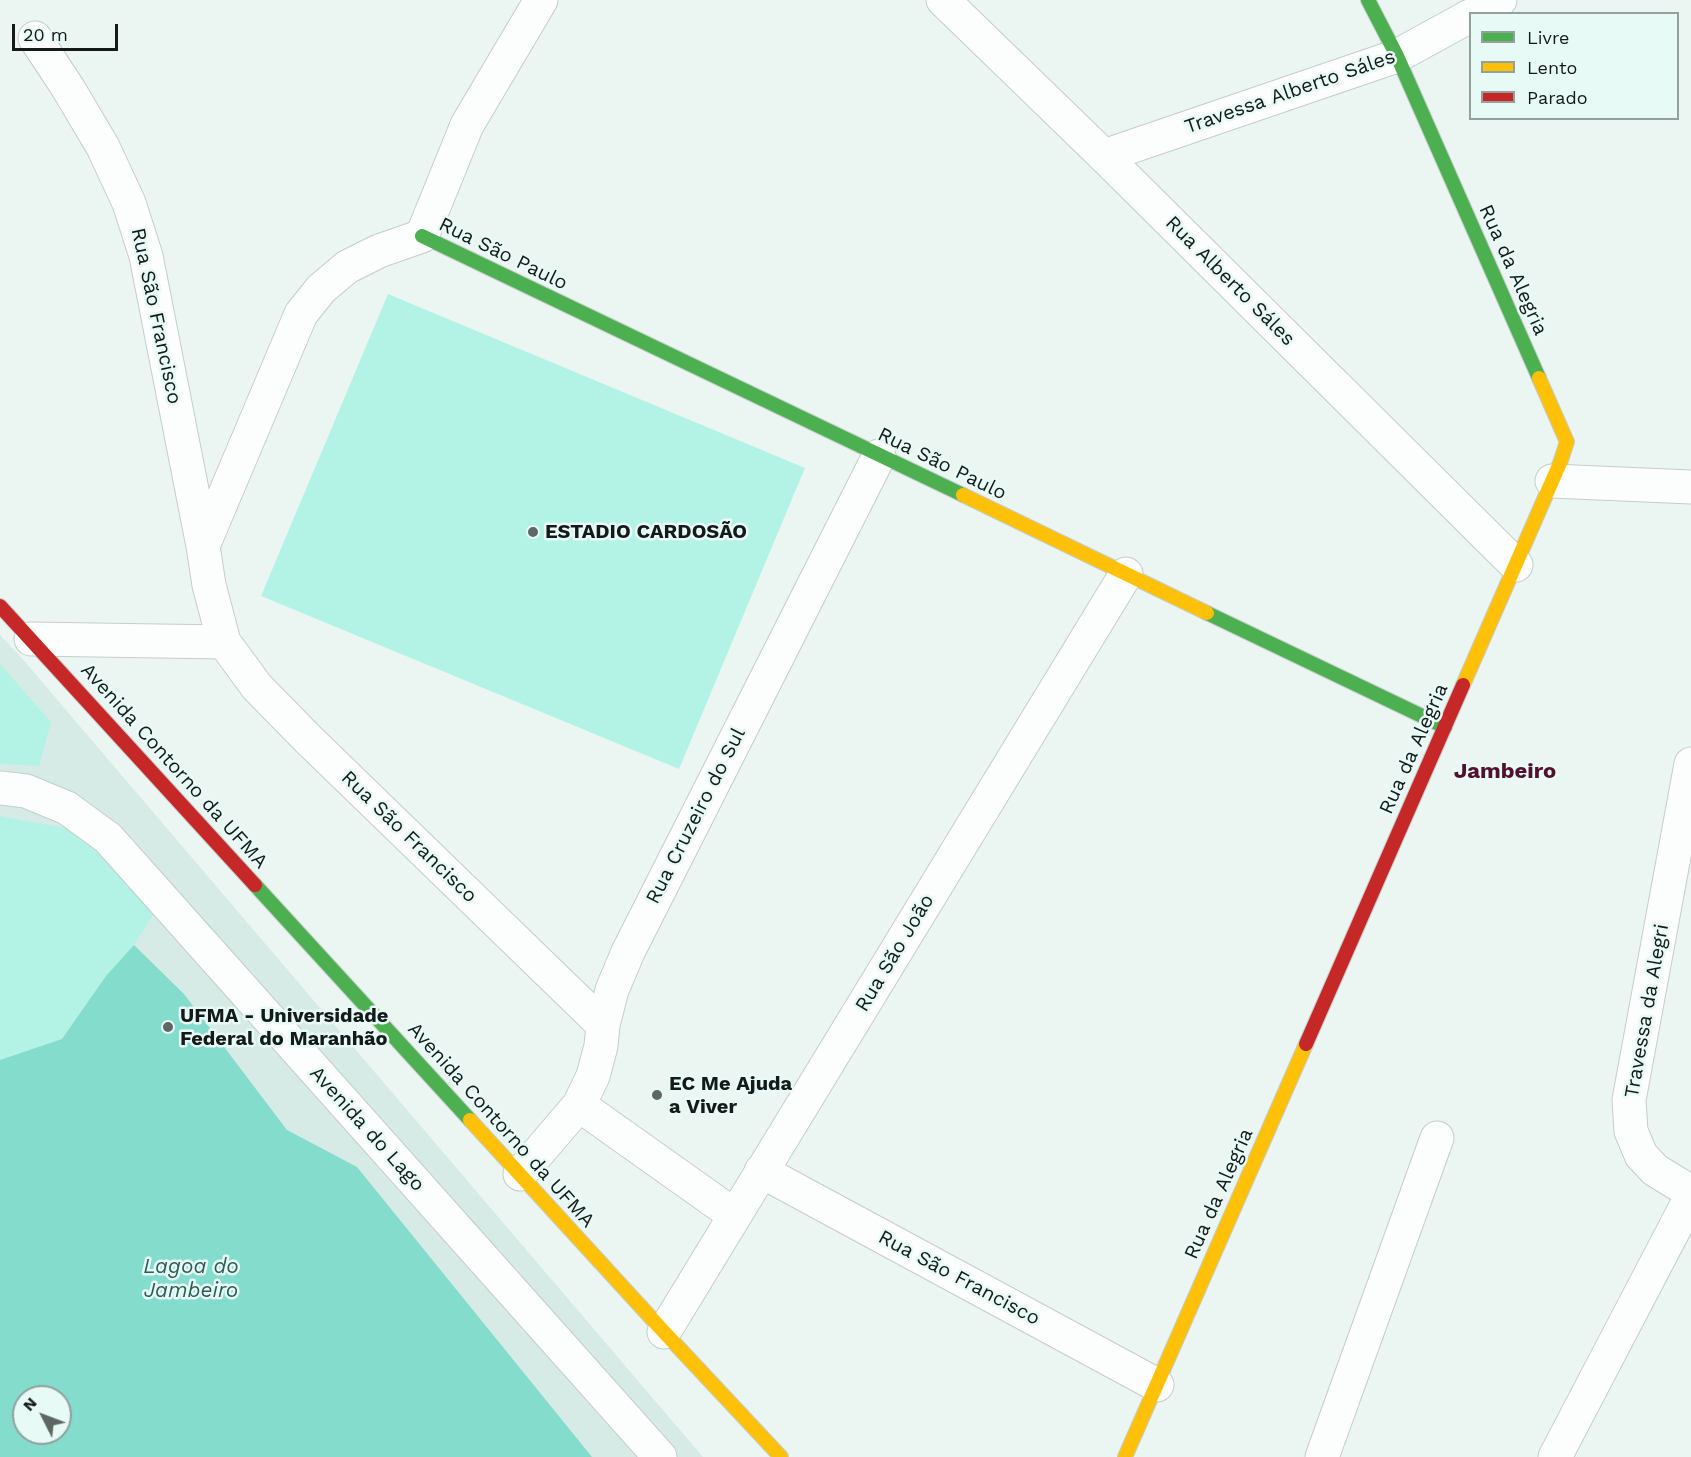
<!DOCTYPE html>
<html>
<head>
<meta charset="utf-8">
<style>
  body { margin:0 }
  #map { position:relative; width:1691px; height:1457px; overflow:hidden; background:#ebf6f3; font-family:"Work Sans",sans-serif }
  canvas { display:block }
  .legend { position:absolute; left:1469px; top:12px; width:210px; height:108px; box-sizing:border-box; background:#e7faf5; border:2px solid #93a09d; margin:0; padding:8px 10px; list-style:none; font-size:18px; color:#141a19 }
  .legend li { display:flex; align-items:center; gap:12px; height:30px }
  .legend b { width:30px; border:2px solid #93a09d }
  .north { position:absolute; left:12px; top:1385px; width:60px; height:60px; box-sizing:border-box; background:#e7faf5; border:2px solid #93a09d; border-radius:50%; rotate:312deg; font-size:16px; font-weight:700; line-height:24px; text-align:center; color:#141a19 }
  .north::after { content:''; display:block; margin:auto; width:21px; height:27px; background:#5f6765; clip-path:polygon(50% 0,100% 100%,50% 72%,0 100%) }
  .scale { position:absolute; left:12px; top:24px; width:106px; height:27px; box-sizing:border-box; border:3px solid #141a19; border-top:0; padding-left:8px; font-size:18px; line-height:21px; white-space:nowrap; color:#141a19; -webkit-text-stroke:4px #e7faf5; paint-order:stroke }
</style>
</head>
<body>
<div id="map">
<canvas width="1691" height="1457"></canvas>
<ul class="legend">
<li><b style="height:8px;background:#4caf50"></b>Livre</li>
<li><b style="height:8px;background:#ffc107"></b>Lento</li>
<li><b style="height:8px;background:#c62828"></b>Parado</li>
</ul>
<div class="north">N</div>
<div class="scale">20 m</div>
</div>
<script>
const ctx = document.querySelector('canvas').getContext('2d');
ctx.lineJoin = 'round';
function paint(path, color) { ctx.fillStyle = color; ctx.fill(path, 'evenodd'); }
const poly = rows => new Path2D(rows.map(r => 'M' + r).join(''));
function stroke(path, color, width, dash) { ctx.strokeStyle = color; ctx.lineWidth = width; ctx.lineCap = dash ? 'butt' : 'round'; ctx.setLineDash(dash || []); ctx.stroke(path); }
function write(font, color, halo, rows, align = 'center') {
  ctx.font = font + ' "Work Sans",sans-serif'; ctx.lineWidth = 5; ctx.setLineDash([]); ctx.textBaseline = 'middle'; ctx.strokeStyle = halo; ctx.fillStyle = color; for (const [text, x, y, turn = 0] of rows) {
    ctx.save(); ctx.translate(x, y); ctx.rotate((+turn || 0) * Math.PI / 180); ctx.textAlign = isNaN(turn) ? turn : align; if (halo) ctx.strokeText(text, 0, 0); ctx.fillText(text, 0, 0); ctx.restore();
  }
}
const built = poly([
  [0,635,20,656,703,1457,0,1457],
  [24,1397,60,1397,60,1433,24,1433]
]);
const green = poly([
  [388,294,805,468,679,769,261,596],
  [0,664,51,722,39,766,0,764],
  [0,816,70,829,158,907,134,945,106,976,62,1039,0,1060]
]);
const water = poly([
  [134,945,184,994,287,1130,357,1167,592,1457,0,1457,0,1060,62,1039,106,976],
  [24,1397,60,1397,60,1433,24,1433]
]);
const street = poly([
  [943,0,1104,156,1516,565],
  [1475,14,1500,0],
  [35,38,68,88,103,147,129,203,146,256,203,546,209,585,224,642],
  [1104,156,1397,56,1470,16],
  [1552,481,1691,487],
  [203,546,301,314,321,289,347,267,379,251,422,236,467,125,541,0],
  [31,639,224,642,257,687,308,739,603,1025],
  [1691,764,1629,1100,1631,1131,1641,1155,1655,1170,1691,1192],
  [0,788,26,791,67,808,108,838,660,1457],
  [579,1105,734,1215],
  [761,1171,1157,1385],
  [520,1174,579,1105,593,1076,601,1046,603,1025,612,990,628,952,879,456],
  [664,1332,1126,574],
  [1322,1457,1437,1138],
  [1555,1457,1691,1197]
]);
const fast = poly([
  [1368,0,1397,56,1539,378],
  [422,236,963,495],
  [1207,613,1445,727],
  [255,885,470,1120]
]);
const slow = poly([
  [963,495,1207,613],
  [1463,685,1560,463,1567,442,1539,378],
  [470,1120,664,1332,781,1457],
  [1125,1457,1306,1044]
]);
const jam = poly([
  [0,606,255,885],
  [1306,1044,1463,685]
]);
const markers = [
  [533,532,6,"#5f6765"],
  [168,1027,6,"#5f6765"],
  [657,1095,6,"#5f6765"]
];
const streetNames = [
  ["Travessa Alberto Sáles",1290,92,-19],
  ["Rua São Paulo",503,254,26],
  ["Rua da Alegria",1513,270,66],
  ["Rua Alberto Sáles",1230,281,45],
  ["Rua São Francisco",156,316,78],
  ["Rua São Paulo",942,464,26],
  ["Rua da Alegria",1414,749,-66],
  ["Avenida Contorno da UFMA",174,766,48],
  ["Rua Cruzeiro do Sul",696,816,-63],
  ["Rua São Francisco",409,837,44],
  ["Rua São João",895,953,-59],
  ["Travessa da Alegri",1647,1011,-80],
  ["Avenida Contorno da UFMA",501,1125,48],
  ["Avenida do Lago",367,1129,48],
  ["Rua da Alegria",1219,1194,-66],
  ["Rua São Francisco",959,1278,28]
];
const poiNames = [
  ["ESTADIO CARDOSÃO",545,532],
  ["UFMA - Universidade",180,1016],
  ["Federal do Maranhão",180,1039],
  ["EC Me Ajuda",669,1084],
  ["a Viver",669,1107]
];
const waterNames = [
  ["Lagoa do",191,1267],
  ["Jambeiro",191,1291]
];
const quarterNames = [
  ["Jambeiro",1505,772]
];
paint(built, '#d7ebe6');
paint(green, '#b3f3e6');
paint(water, '#84dccd');
stroke(street, '#c5cdcb', 35);
stroke(fast, '#c5cdcb', 16);
stroke(slow, '#c5cdcb', 16);
stroke(jam, '#c5cdcb', 16);
stroke(street, '#fcfefd', 33);
stroke(fast, '#4caf50', 14);
stroke(slow, '#ffc107', 14);
stroke(jam, '#c62828', 14);
for (const [x, y, r, color] of markers) { const dot = new Path2D(); dot.arc(x, y, r, 0, 2 * Math.PI); ctx.fillStyle = color; ctx.fill(dot); stroke(dot, '#e7faf5', 2); }
write('20px', '#141a19', '#e7faf5', streetNames);
write('bold 20px', '#141a19', '#e7faf5', poiNames, 'left');
write('italic 21px', '#2c5e55', '#e7faf5', waterNames);
write('bold 22px', '#53112c', '#e7faf5', quarterNames);
</script>
</body>
</html>
